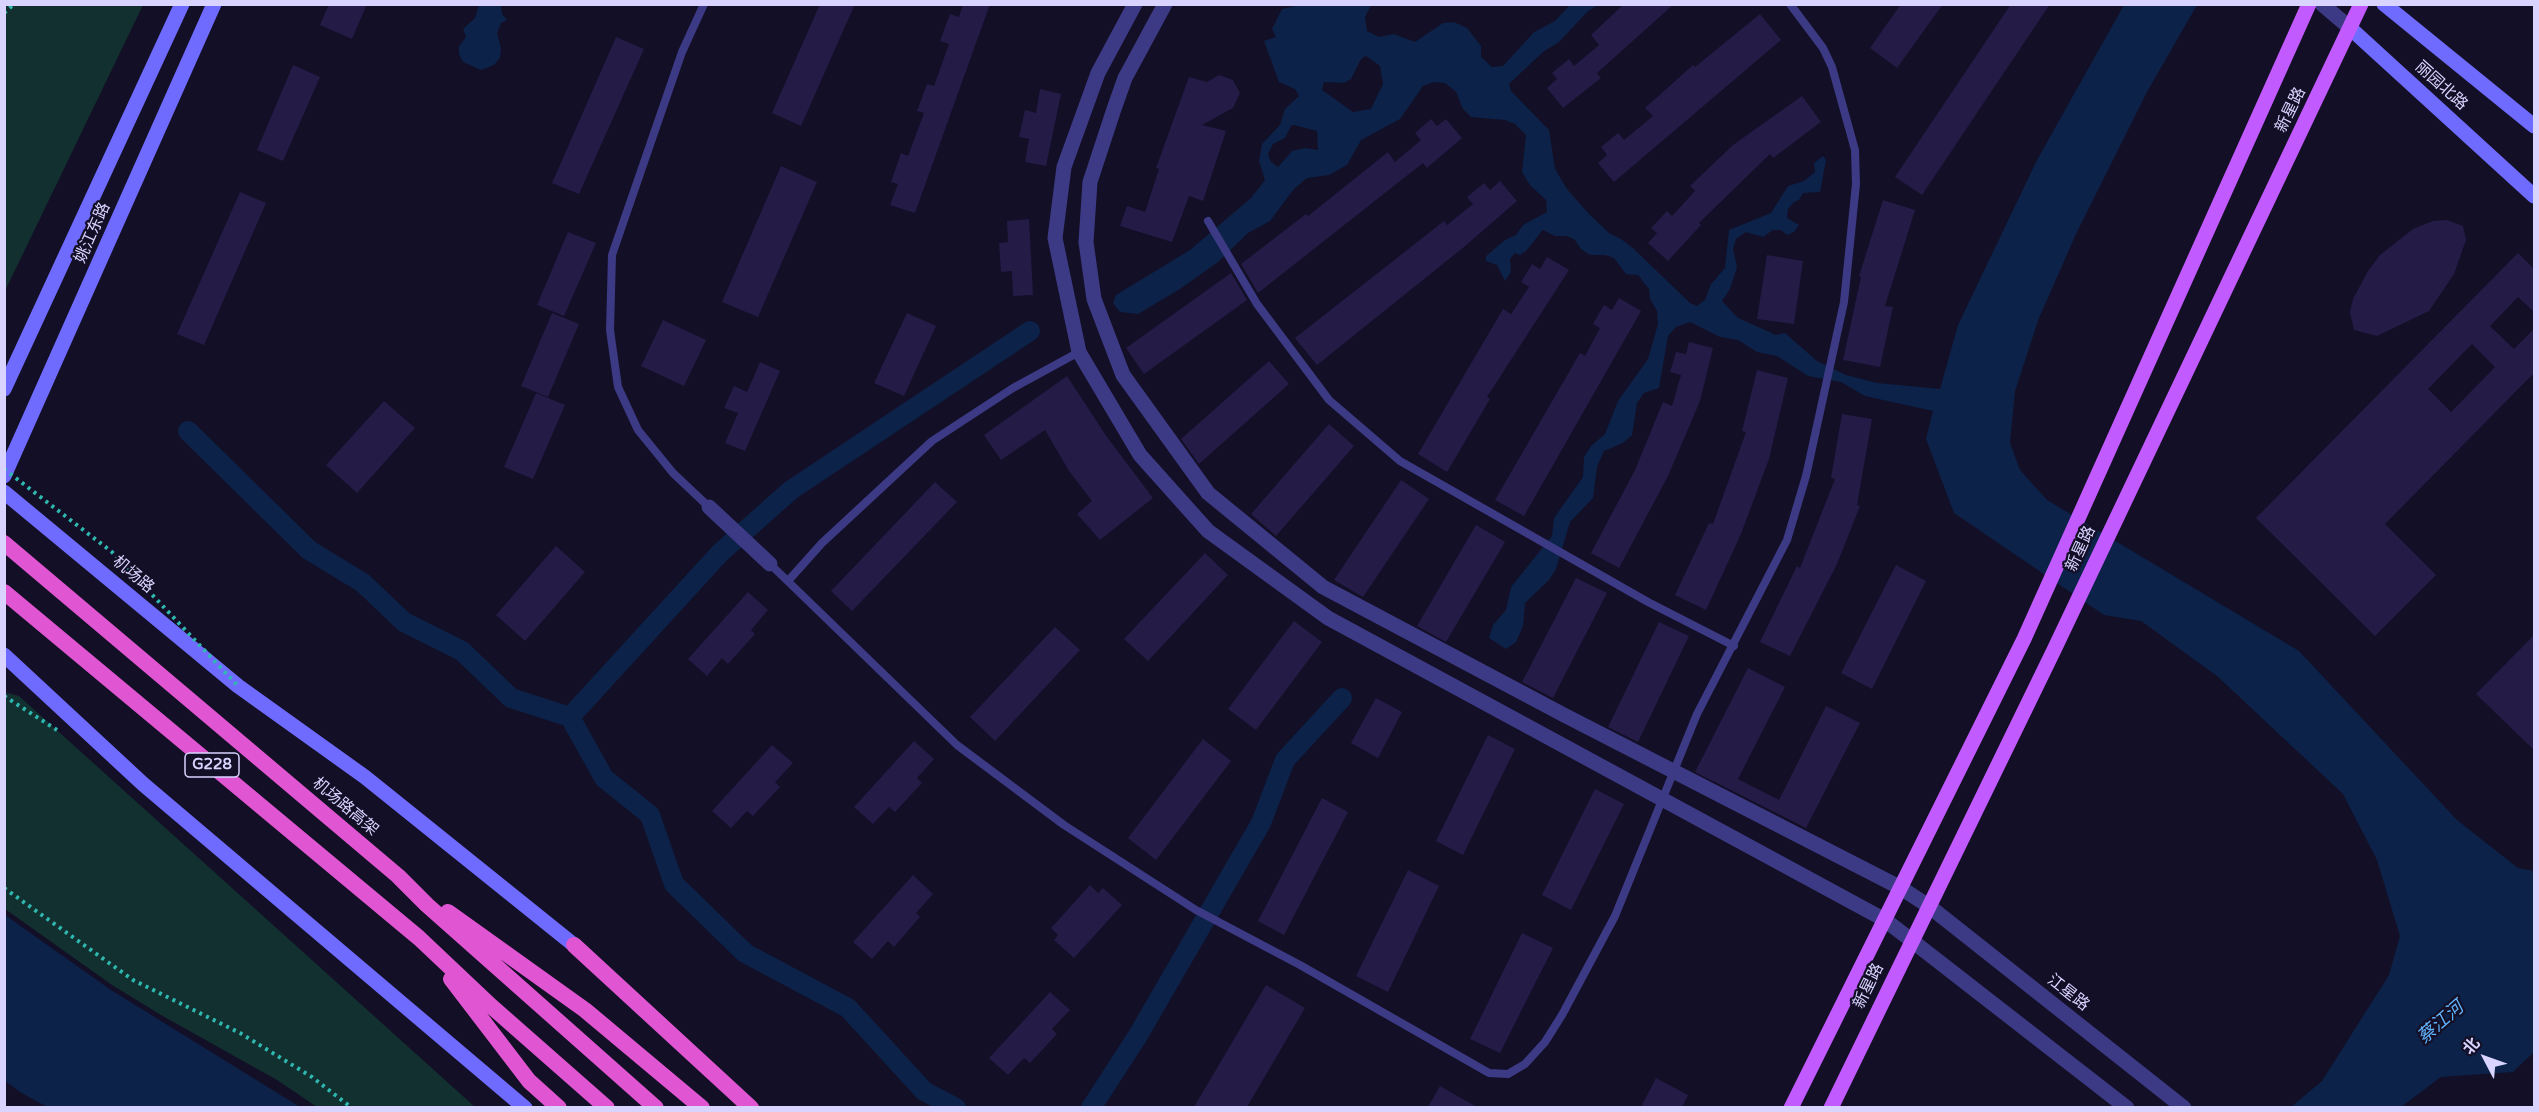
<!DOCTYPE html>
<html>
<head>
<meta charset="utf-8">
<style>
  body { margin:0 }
  #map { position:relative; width:2539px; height:1112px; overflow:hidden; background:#130f26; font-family:"Varela Round","Noto Sans SC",sans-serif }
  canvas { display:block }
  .frame { position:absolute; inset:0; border:6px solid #d9d4ff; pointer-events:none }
  .north { position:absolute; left:2455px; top:1028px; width:60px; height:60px; -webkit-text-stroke:4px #130f26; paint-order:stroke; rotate:311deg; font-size:16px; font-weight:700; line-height:24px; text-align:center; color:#d9d4ff }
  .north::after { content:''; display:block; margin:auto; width:21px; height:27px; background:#d9d4ff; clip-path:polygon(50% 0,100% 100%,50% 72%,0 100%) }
</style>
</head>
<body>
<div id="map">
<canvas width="2539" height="1112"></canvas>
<div class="frame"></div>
<div class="north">北</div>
</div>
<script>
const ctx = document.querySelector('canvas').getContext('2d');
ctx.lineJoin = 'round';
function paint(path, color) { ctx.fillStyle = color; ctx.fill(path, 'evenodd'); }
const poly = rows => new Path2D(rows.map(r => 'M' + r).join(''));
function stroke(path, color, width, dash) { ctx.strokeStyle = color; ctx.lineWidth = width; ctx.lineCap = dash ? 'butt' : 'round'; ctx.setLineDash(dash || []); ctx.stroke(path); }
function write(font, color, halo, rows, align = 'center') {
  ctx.font = font + ' "Varela Round","Noto Sans SC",sans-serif'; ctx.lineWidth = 4.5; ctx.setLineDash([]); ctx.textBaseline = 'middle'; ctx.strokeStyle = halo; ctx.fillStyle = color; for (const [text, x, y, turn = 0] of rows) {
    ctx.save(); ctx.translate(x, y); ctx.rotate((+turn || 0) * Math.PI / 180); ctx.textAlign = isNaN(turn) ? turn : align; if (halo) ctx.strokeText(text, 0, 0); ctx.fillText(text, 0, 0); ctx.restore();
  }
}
const green = poly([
  [5,4,143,5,5,291,4,5],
  [4,692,19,696,475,1107,317,1107,277,1080,161,1015,112,985,5,909]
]);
const water = poly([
  [479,5,501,5,502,14,507,20,501,23,497,33,501,49,500,58,494,65,481,70,463,62,459,54,459,46,466,37,463,29,475,18],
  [1300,5,1371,5,1365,17,1367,31,1379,37,1394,34,1415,42,1443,23,1454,22,1467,28,1481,46,1481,57,1492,67,1503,66,1534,32,1555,21,1570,5,1598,5,1588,11,1559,42,1543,52,1509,84,1511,91,1549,130,1555,169,1567,189,1589,214,1609,233,1621,239,1634,249,1690,303,1697,306,1705,300,1711,284,1725,268,1729,230,1771,213,1788,186,1804,181,1815,172,1814,163,1823,156,1826,160,1820,192,1803,193,1799,200,1794,202,1788,209,1787,218,1799,225,1794,232,1787,235,1781,230,1773,230,1763,237,1746,232,1736,239,1733,249,1737,267,1730,289,1722,301,1738,318,1776,335,1785,333,1817,361,1846,375,1877,383,1940,389,1958,325,2037,160,2124,5,2197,5,2147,92,2076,234,2039,318,2015,391,2010,443,2020,470,2047,500,2299,651,2457,820,2518,868,2534,871,2534,1052,2513,1072,2441,1077,2401,1107,2291,1107,2322,1081,2389,975,2400,936,2377,860,2343,794,2217,676,2141,621,2104,615,1954,513,1926,439,1933,411,1865,396,1841,382,1808,376,1777,356,1757,352,1738,340,1720,337,1690,322,1676,327,1668,336,1659,388,1644,393,1637,403,1632,435,1623,443,1604,451,1597,467,1593,498,1570,522,1556,569,1549,580,1525,603,1523,626,1516,642,1506,649,1489,638,1493,625,1506,610,1511,587,1552,536,1554,518,1583,477,1584,457,1591,446,1605,434,1618,401,1648,359,1658,324,1657,311,1650,299,1649,289,1638,275,1626,274,1614,258,1605,255,1590,255,1581,249,1574,239,1566,236,1555,236,1543,230,1526,251,1520,255,1515,253,1510,259,1511,272,1505,281,1497,265,1486,261,1486,256,1505,240,1516,235,1523,225,1547,212,1546,200,1530,185,1522,172,1526,135,1515,124,1505,120,1471,117,1463,109,1456,92,1445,83,1434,82,1423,86,1400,119,1361,140,1347,165,1329,175,1307,178,1294,189,1270,221,1248,233,1218,262,1180,289,1138,314,1120,312,1113,303,1116,295,1190,250,1251,198,1265,180,1259,161,1262,144,1280,125,1285,109,1299,96,1295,89,1279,82,1264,41,1276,37,1272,29,1282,9],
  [1366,56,1380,66,1383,84,1371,109,1353,112,1322,90,1324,82,1344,83,1351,79,1361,59],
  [1294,125,1317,131,1318,150,1305,148,1292,151,1278,167,1271,162,1268,154,1273,144,1285,138,1291,126],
  [5,915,111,990,300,1107,47,1107,20,1092,5,1081]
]);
const canal = poly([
  [188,431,309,550,363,583,404,622,462,651,511,698,570,717,604,778,650,815,674,884,745,953,848,1008,924,1091,956,1108],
  [570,717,720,553,791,490,1030,331],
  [1091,1108,1137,1037,1261,823,1285,760,1342,698]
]);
const building = poly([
  [329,4,367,4,352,39,320,25],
  [820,4,855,4,801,126,772,113],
  [963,4,990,4,915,213,890,205,898,184,891,182,901,153,908,156,924,113,917,111,927,84,934,86,949,44,940,41,950,14,959,17],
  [1624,4,1674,4,1597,73,1601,78,1563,108,1547,88,1557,79,1552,73,1569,59,1574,66,1599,45,1591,35],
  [1901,4,1943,4,1897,68,1870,48],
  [2011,4,2050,4,1922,195,1895,177],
  [1760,14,1781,40,1614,182,1598,163,1607,155,1601,147,1618,133,1624,140,1653,116,1645,108,1693,65,1695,67],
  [616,37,644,49,579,194,552,183],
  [293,65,320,77,283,161,257,150],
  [1219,75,1233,80,1240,93,1233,108,1202,125,1226,131,1203,201,1189,196,1172,242,1120,226,1127,206,1145,212,1159,169,1156,168,1189,77,1207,82],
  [1040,89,1061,94,1046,166,1025,162,1029,139,1019,137,1025,110,1036,113],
  [1802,96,1821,122,1773,158,1770,154,1699,223,1701,225,1668,261,1648,243,1657,233,1651,228,1667,211,1672,216,1695,191,1690,186,1733,145],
  [1431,119,1437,126,1446,119,1462,138,1427,168,1423,163,1258,293,1241,264,1306,214,1308,216,1388,152,1395,162,1421,140,1415,133],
  [781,166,817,182,758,317,722,302],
  [1500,181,1517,201,1464,247,1317,365,1295,338,1444,221,1447,225,1473,204,1467,197,1484,183,1490,190],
  [240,192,266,203,204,345,177,334],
  [1883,200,1915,210,1885,306,1893,307,1880,367,1843,360,1861,277,1859,276],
  [1029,219,1033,295,1013,296,1012,271,1001,272,999,243,1008,242,1007,221],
  [2447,220,2463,226,2466,240,2454,274,2429,311,2377,336,2354,330,2350,312,2353,299,2368,271,2380,255,2413,229,2433,221],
  [568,232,596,243,564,316,537,305],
  [2518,253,2535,270,2535,313,2518,297,2490,326,2514,349,2535,328,2535,372,2385,524,2436,575,2375,636,2256,518],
  [2472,344,2495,367,2451,412,2428,389],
  [1767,255,1803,261,1794,324,1757,319],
  [1547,257,1569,270,1487,397,1490,399,1447,472,1418,454,1503,309,1511,314,1529,287,1521,282,1532,264,1540,269],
  [1231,273,1247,300,1144,374,1126,348],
  [1619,298,1641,311,1524,516,1495,500,1580,353,1585,356,1600,328,1593,324,1604,305,1612,310],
  [552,313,579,324,548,397,521,386],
  [907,313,936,326,904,396,874,383],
  [663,320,706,340,684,386,641,366],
  [1689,342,1713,348,1700,401,1668,476,1619,568,1591,553,1635,470,1663,402,1672,406,1681,375,1670,372,1676,352,1686,354],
  [1269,361,1289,384,1199,464,1181,439],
  [760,362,780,371,745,451,725,443,738,413,724,408,734,386,747,392],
  [1757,370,1788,378,1769,459,1741,534,1706,610,1675,595,1709,523,1713,524,1746,432,1742,431],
  [1067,376,1107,437,1153,498,1100,540,1077,514,1092,501,1069,471,1045,430,1001,460,984,435],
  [536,393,565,405,533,479,504,467],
  [384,401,415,428,357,493,326,465],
  [1842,414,1872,419,1857,505,1860,506,1837,564,1790,656,1760,642,1797,566,1800,568,1835,479,1831,478],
  [1329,424,1354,446,1276,536,1251,514],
  [1401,480,1429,499,1363,597,1334,580],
  [935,482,957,502,852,611,831,591],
  [1476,525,1505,542,1446,642,1417,626],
  [556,546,585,572,525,641,496,615],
  [1205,553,1228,575,1148,661,1124,639],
  [1896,565,1926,581,1872,689,1841,673],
  [1576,578,1607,593,1553,698,1522,682],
  [748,592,768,610,751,630,755,634,728,664,722,658,707,676,688,659],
  [1294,621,1322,642,1256,730,1228,709],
  [1659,622,1689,636,1638,742,1608,727],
  [1055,627,1080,650,995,741,970,717],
  [2535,634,2535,751,2476,694],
  [1748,668,1785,687,1738,779,1779,800,1826,706,1860,723,1806,828,1695,772],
  [1376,698,1402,712,1378,758,1351,743],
  [1488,735,1515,749,1463,855,1436,841],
  [1203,739,1231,761,1156,860,1128,838],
  [914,741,934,759,917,778,922,783,895,812,889,807,873,824,854,807],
  [772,745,793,763,775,782,780,787,753,816,747,811,731,828,712,811],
  [1595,789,1624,804,1571,910,1542,895],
  [1322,798,1348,812,1284,935,1258,921],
  [1408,870,1439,886,1388,992,1356,976],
  [913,875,933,894,916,913,920,917,894,947,888,941,872,959,853,942],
  [1090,885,1098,893,1103,888,1122,905,1074,958,1054,940,1058,935,1051,928],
  [1522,933,1553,948,1500,1053,1470,1039],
  [1266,985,1305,1008,1247,1107,1194,1107],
  [1050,992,1070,1010,1052,1029,1057,1034,1030,1063,1024,1058,1008,1075,989,1058],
  [1656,1078,1688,1095,1682,1107,1641,1107],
  [1440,1086,1477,1107,1428,1107]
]);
const path = poly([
  [4,13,14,4],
  [4,696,57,730],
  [4,888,133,980,240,1033,312,1077,352,1108]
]);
const service = poly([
  [704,4,682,52,612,255,610,330,618,387,638,430,673,473,709,507],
  [1208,221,1257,304,1329,400,1400,461,1648,602,1734,646],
  [770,564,957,745,1064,825,1196,910,1300,965,1489,1073,1508,1074,1525,1064,1545,1042,1562,1015,1615,916,1697,714,1787,540,1806,476,1844,302,1856,184,1855,150,1832,67,1823,48,1790,4],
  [788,581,822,543,932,441,1013,388,1079,352]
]);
const minor = poly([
  [1135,4,1098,73,1064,167,1055,238,1079,352,1140,455,1208,531,1328,618,1885,920,1911,940],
  [1165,4,1125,78,1114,109,1090,182,1086,242,1094,299,1123,375,1208,493,1323,587,1564,715,1901,888,1930,907],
  [2322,4,2350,28],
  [709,507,770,564]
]);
const tertiary = poly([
  [1930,907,2184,1108],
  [1911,940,2127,1108]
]);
const secondary = poly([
  [2384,4,2534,126],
  [2350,28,2534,196],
  [4,389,182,4],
  [4,476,214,4],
  [4,492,238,686,365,777,574,945],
  [4,655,143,784,525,1108]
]);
const primary = poly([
  [1791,1108,2024,639,2309,4],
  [1831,1108,2053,652,2361,4]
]);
const trunk = poly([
  [4,543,398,876,427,905,656,1108],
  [4,592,419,938,491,1006,607,1108],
  [448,912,585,1010,702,1108],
  [574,945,751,1108],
  [451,979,529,1081,559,1108]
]);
const pathBridge = poly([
  [4,469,112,552,238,686]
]);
const shields = [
  [212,765,54]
];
const shieldNames = [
  ["G228",212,765]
];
const streetNames = [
  ["丽园北路",2441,86,42],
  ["新星路",2291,110,-64],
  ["姚江东路",93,233,-66],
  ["新星路",2081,549,-65],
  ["机场路",133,575,40],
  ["机场路高架",345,807,40],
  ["新星路",1869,986,-64],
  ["江星路",2068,993,38]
];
const waterNames = [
  ["蔡江河",2441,1023,-41]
];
paint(green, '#12302f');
paint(water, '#0c2248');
stroke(canal, '#0c2248', 20);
paint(building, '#241b47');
stroke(path, '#2fb8b0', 4, [3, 4.5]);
stroke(service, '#3d3a85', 8);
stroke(minor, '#3d3a85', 15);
stroke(tertiary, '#3d3a85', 15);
stroke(secondary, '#6f6bff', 15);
stroke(primary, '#c25bff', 15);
stroke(trunk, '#e055d1', 16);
stroke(pathBridge, '#2fb8b0', 4, [3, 4.5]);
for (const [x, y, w] of shields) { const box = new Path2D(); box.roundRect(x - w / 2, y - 12, w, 24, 4.5); ctx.fillStyle = '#130f26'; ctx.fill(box); stroke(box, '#d9d4ff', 1.5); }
write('bold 15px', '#d9d4ff', null, shieldNames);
write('16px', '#d9d4ff', '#130f26', streetNames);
write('italic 18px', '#62b6ff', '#130f26', waterNames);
</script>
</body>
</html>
